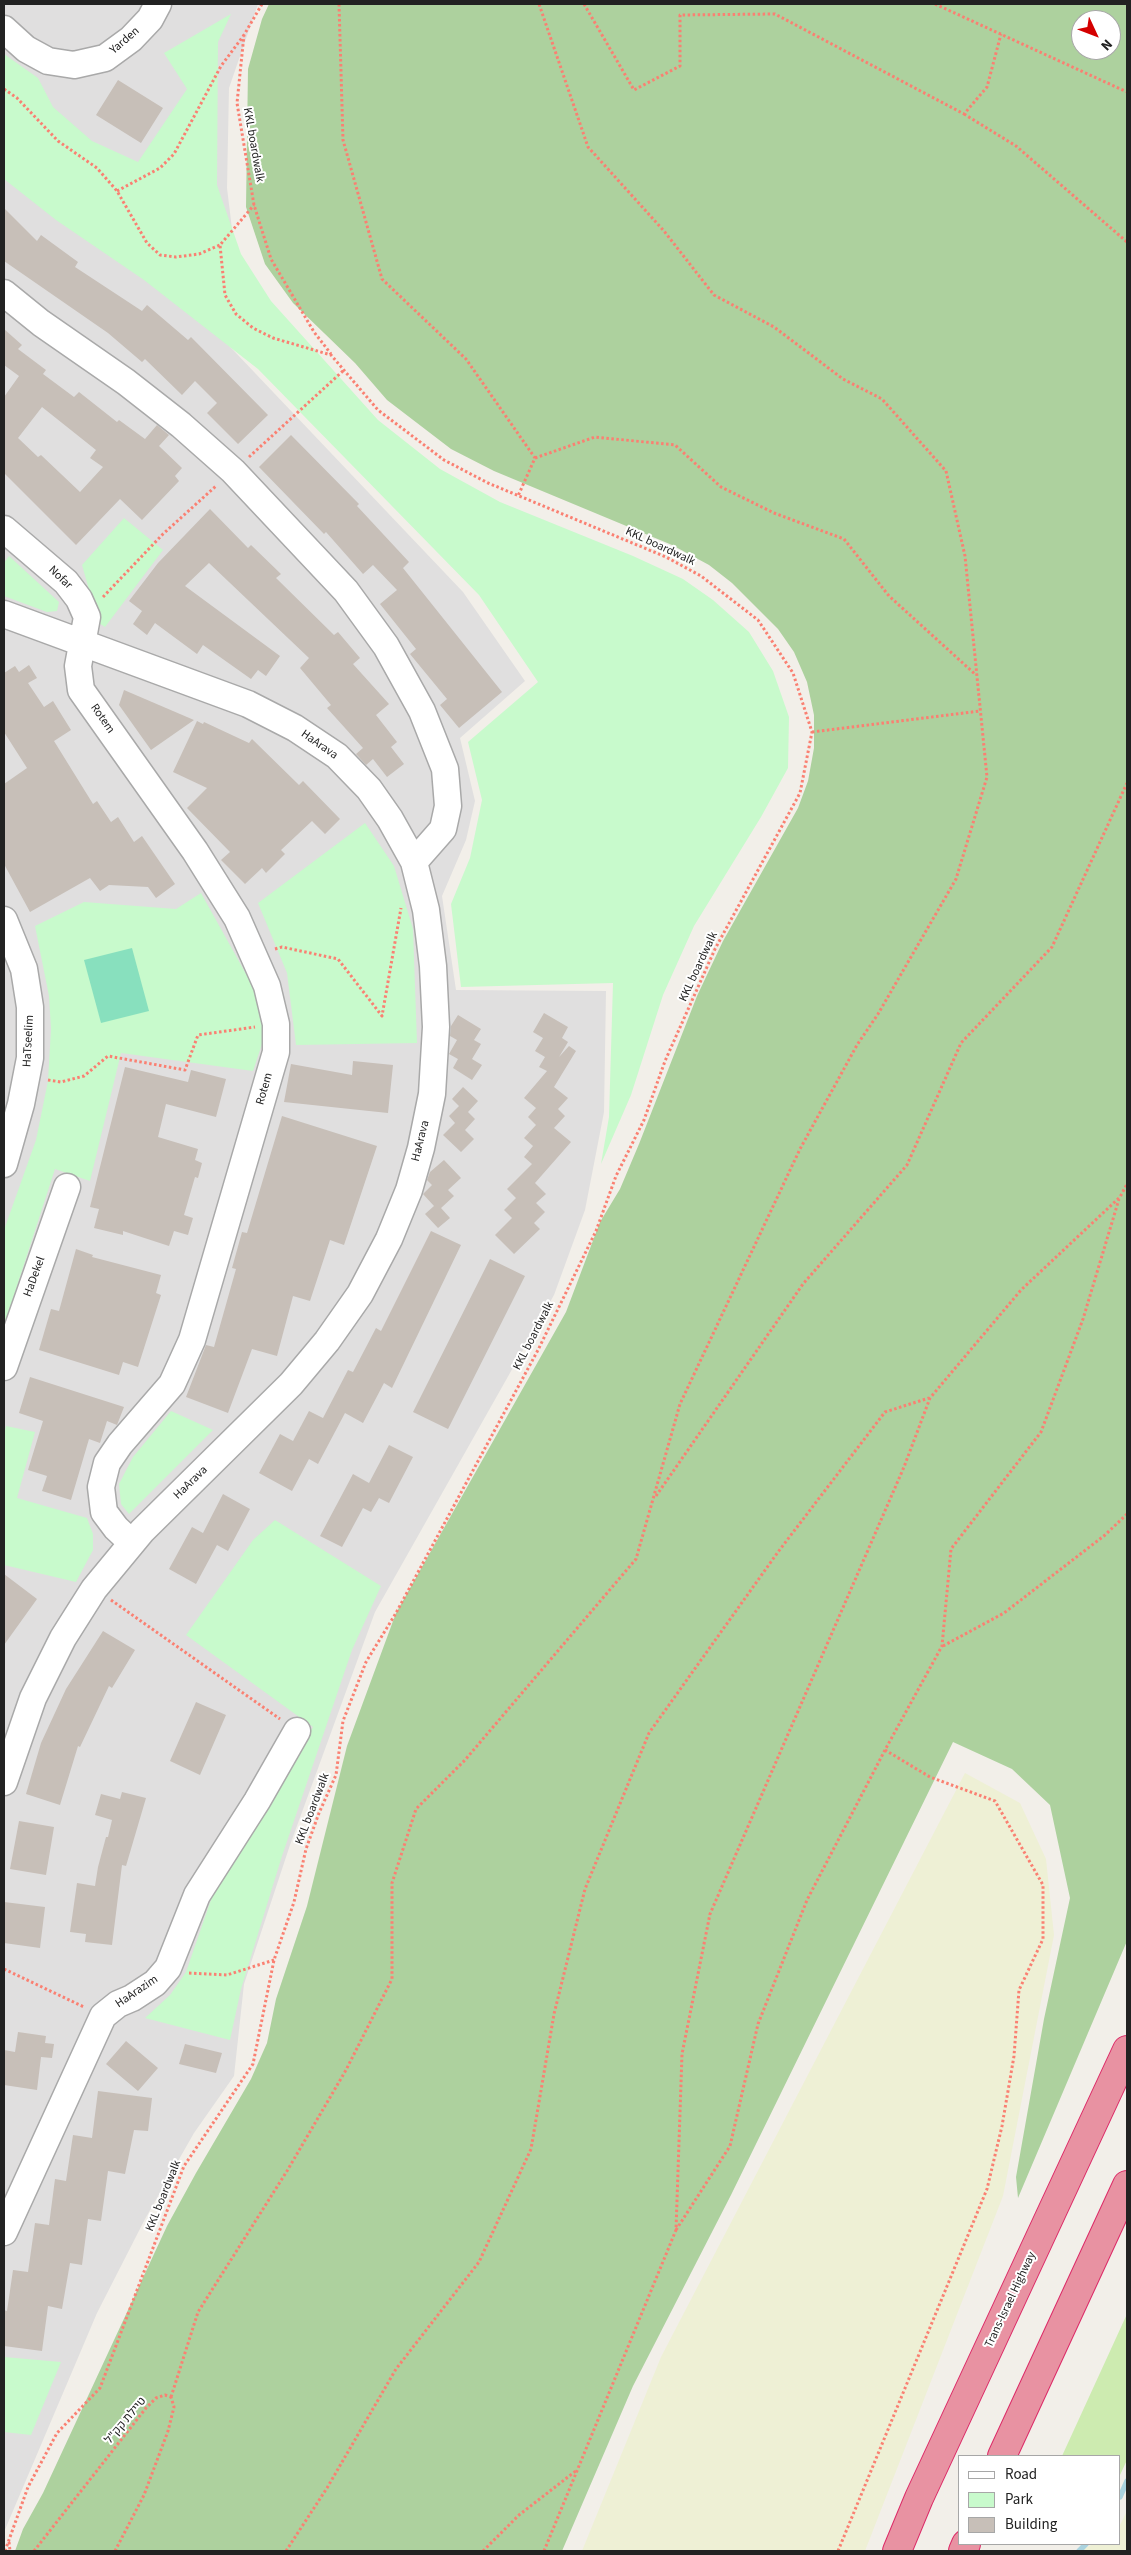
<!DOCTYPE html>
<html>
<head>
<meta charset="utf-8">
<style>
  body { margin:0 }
  #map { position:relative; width:1131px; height:2555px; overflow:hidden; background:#f2efe9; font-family:"Source Sans 3",sans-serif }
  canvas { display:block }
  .frame { position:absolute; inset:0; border:5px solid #222; pointer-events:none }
  .legend { position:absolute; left:958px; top:2455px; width:162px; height:90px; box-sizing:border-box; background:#fff; border:1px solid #a7a7a7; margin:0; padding:6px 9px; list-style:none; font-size:15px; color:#222 }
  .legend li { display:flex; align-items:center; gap:10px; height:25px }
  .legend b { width:25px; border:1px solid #a7a7a7 }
  .north { position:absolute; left:1071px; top:10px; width:50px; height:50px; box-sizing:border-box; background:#fff; border:1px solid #a7a7a7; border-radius:50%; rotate:133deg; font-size:14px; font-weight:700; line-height:20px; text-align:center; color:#222 }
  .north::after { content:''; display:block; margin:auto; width:18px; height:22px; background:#d40000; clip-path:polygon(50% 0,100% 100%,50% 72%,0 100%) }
</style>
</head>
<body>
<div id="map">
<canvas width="1131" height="2555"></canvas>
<div class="frame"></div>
<ul class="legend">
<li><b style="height:6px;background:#fff"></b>Road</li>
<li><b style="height:14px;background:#c8facc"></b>Park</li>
<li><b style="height:14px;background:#c7bfb8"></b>Building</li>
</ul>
<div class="north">N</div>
</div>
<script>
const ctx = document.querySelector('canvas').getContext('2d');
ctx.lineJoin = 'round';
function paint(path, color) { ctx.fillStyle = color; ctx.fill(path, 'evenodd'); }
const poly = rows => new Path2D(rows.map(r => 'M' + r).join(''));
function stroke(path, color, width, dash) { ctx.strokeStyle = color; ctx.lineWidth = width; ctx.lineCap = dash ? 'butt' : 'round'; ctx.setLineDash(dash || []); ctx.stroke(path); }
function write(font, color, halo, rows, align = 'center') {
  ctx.font = font + ' "Source Sans 3",Heebo,sans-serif'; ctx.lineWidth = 4; ctx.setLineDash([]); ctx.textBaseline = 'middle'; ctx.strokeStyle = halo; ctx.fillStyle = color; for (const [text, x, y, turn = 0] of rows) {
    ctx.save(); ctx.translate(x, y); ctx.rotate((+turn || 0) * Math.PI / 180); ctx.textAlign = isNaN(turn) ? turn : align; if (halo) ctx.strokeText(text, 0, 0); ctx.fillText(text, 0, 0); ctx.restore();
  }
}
const residential = poly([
  [4,4,258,4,229,88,227,188,234,245,198,313,463,592,525,681,460,738,475,801,466,840,442,896,456,990,606,991,604,1112,585,1210,554,1295,375,1612,290,1845,244,1984,234,2076,194,2133,145,2219,97,2313,4,2532]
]);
const farmland = poly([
  [965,1773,1020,1803,1046,1859,1054,1935,1003,2196,865,2551,582,2551,661,2357],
  [1127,2511,1127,2551,1080,2551,1093,2544,1120,2544,1120,2525]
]);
const grass = poly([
  [1127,2314,1127,2460,1120,2475,1120,2456,1062,2456]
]);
const forest = poly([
  [269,4,1127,4,1127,1941,1018,2198,1016,2177,1044,2019,1070,1898,1050,1805,1012,1769,953,1742,731,2195,633,2386,562,2551,15,2551,23,2529,43,2493,167,2226,196,2173,251,2079,267,2043,276,1999,307,1906,347,1746,396,1613,566,1312,600,1222,620,1189,639,1144,697,996,723,941,798,808,808,781,814,748,814,715,807,682,794,652,778,629,732,583,709,565,672,545,494,471,451,449,387,400,355,363,293,303,265,264,246,207,248,69,262,19],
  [1081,20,1111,20,1111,50,1081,50]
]);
const park = poly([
  [231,14,218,42,217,185,241,254,271,301,378,420,440,469,500,502,633,556,683,579,713,600,749,632,773,671,789,717,788,768,761,817,694,926,663,995,631,1095,601,1164,609,1117,613,983,461,987,451,904,470,858,482,800,468,742,538,682,479,595,258,369,144,280,56,220,4,179,4,54,38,78,53,107,92,141,138,162,187,89,164,53],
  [124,518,163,550,105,627,94,620,92,600,82,565],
  [9,556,59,602,57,611,47,612,4,596,4,563],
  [365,823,394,866,413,929,417,1043,296,1045,287,973,258,903],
  [201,893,256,992,262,1016,262,1044,253,1071,121,1053,90,1181,55,1169,4,1326,4,1230,36,1140,48,1081,51,1029,49,996,35,926,84,902,176,909],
  [171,1411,213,1430,129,1514,121,1504,119,1484,133,1457],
  [6,1426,35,1432,17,1498,87,1518,93,1534,93,1550,76,1582,4,1565,4,1435],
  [275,1520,381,1586,352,1650,282,1856,241,1989,230,2040,145,2018,170,1995,186,1972,213,1894,313,1727,186,1635,253,1540],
  [4,2357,61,2362,31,2435,4,2432]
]);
const pitch = poly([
  [132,948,149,1011,101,1023,84,960]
]);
const stream = poly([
  [1120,2497,1127,2481],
  [1079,2551,1086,2544]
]);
const building = poly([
  [118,80,163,108,141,143,96,115],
  [4,208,37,241,41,235,78,262,75,267,142,311,147,305,188,340,191,337,268,415,238,444,207,413,217,403,195,381,182,395,145,359,142,362,108,333,4,261],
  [4,329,22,345,18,349,46,370,43,374,74,397,79,392,117,422,119,420,145,439,157,425,169,435,159,446,182,468,175,476,179,481,142,520,120,499,76,545,4,473,4,397,19,376,4,365],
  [42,407,96,450,90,458,103,467,80,492,41,455,38,457,18,438],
  [291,435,359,504,357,506,409,562,403,568,502,692,459,728,440,705,447,699,410,654,416,649,380,604,397,590,373,565,363,574,326,532,324,534,259,467],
  [210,509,248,548,251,545,281,574,276,578,334,635,338,632,360,658,353,664,389,704,376,715,397,742,391,747,404,764,387,777,373,759,366,765,356,754,363,748,327,708,331,705,300,668,309,658,209,563,185,586,280,656,266,676,258,670,251,679,203,645,197,654,155,623,147,635,133,624,142,611,129,601,158,563],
  [29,665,37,678,28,683,44,707,53,701,71,730,54,741,93,804,97,801,111,822,118,817,134,842,142,836,175,884,156,898,148,887,109,885,100,891,90,878,30,912,4,864,4,784,27,768,4,732,4,673,15,666,19,672],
  [124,690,194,720,151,750,119,705],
  [197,721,203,724,204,722,249,743,252,739,299,785,303,781,340,819,325,834,312,821,281,850,285,854,266,873,262,868,245,884,221,860,230,852,187,808,207,788,173,772],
  [544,1013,568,1027,562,1038,568,1042,559,1057,569,1046,576,1051,554,1087,568,1098,558,1109,565,1116,554,1128,571,1142,535,1183,546,1194,536,1203,545,1212,534,1223,540,1229,514,1254,495,1235,512,1218,504,1210,516,1198,507,1189,532,1164,524,1157,533,1146,524,1138,536,1125,528,1117,536,1108,524,1098,547,1071,539,1067,545,1057,535,1051,543,1038,533,1032],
  [458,1015,481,1029,474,1040,481,1044,472,1059,482,1065,472,1080,453,1068,458,1059,449,1054,457,1040,450,1036,451,1026],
  [353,1061,393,1065,388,1113,284,1102,291,1064,352,1075],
  [125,1067,188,1082,191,1070,226,1079,216,1117,166,1104,158,1137,198,1149,195,1160,202,1163,198,1178,195,1177,184,1215,193,1218,188,1235,174,1231,169,1246,123,1231,123,1235,94,1228,99,1209,90,1207],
  [463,1087,478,1101,468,1112,475,1119,465,1130,474,1139,461,1152,443,1135,455,1123,449,1116,459,1106,452,1099],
  [282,1116,377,1146,344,1245,330,1240,310,1301,293,1296,277,1356,252,1349,228,1413,186,1397,206,1345,214,1347,236,1269,232,1268,242,1232,247,1233],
  [444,1160,461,1178,448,1190,454,1196,441,1208,450,1218,438,1228,425,1214,434,1206,423,1194,432,1185,427,1180,430,1172],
  [431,1231,461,1245,392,1388,384,1383,363,1423,345,1413,318,1464,309,1459,292,1491,259,1473,280,1434,293,1441,309,1411,323,1418,348,1370,353,1372,376,1328,381,1331],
  [76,1249,93,1255,92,1257,161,1275,156,1293,161,1295,138,1367,123,1362,119,1375,39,1350,51,1309,59,1311],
  [490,1259,525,1276,448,1429,413,1412],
  [30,1377,124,1407,117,1425,107,1421,100,1443,89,1439,71,1500,42,1491,47,1476,28,1470,43,1421,19,1413],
  [389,1445,413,1457,389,1503,379,1498,371,1512,363,1508,342,1547,320,1536,353,1474,369,1483],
  [223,1494,250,1509,228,1551,217,1545,196,1584,169,1569,192,1527,203,1533],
  [4,1574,37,1599,4,1645],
  [103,1631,135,1650,112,1688,109,1686,80,1747,78,1746,60,1805,26,1794,41,1743,66,1689],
  [196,1702,226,1715,200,1775,170,1761],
  [122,1792,146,1798,126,1866,122,1865,112,1945,85,1942,86,1934,70,1932,77,1883,95,1886,98,1867,106,1837,108,1837,112,1820,95,1815,101,1794,120,1799],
  [19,1821,54,1827,46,1875,10,1869],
  [4,1902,45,1907,40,1948,4,1943],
  [18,2032,46,2036,45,2043,54,2044,52,2058,41,2057,37,2090,4,2085,4,2050,15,2052],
  [126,2041,158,2068,138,2091,106,2064],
  [185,2044,222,2053,216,2073,179,2064],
  [98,2091,152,2098,148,2131,134,2130,125,2174,108,2171,101,2221,88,2219,82,2265,70,2263,62,2309,48,2306,42,2351,4,2346,4,2310,7,2311,13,2270,28,2272,35,2223,49,2225,55,2179,66,2181,73,2135,92,2138]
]);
const path = poly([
  [262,4,244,35,237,103,254,205,271,259,314,332,331,354],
  [339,4,343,140,382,279,466,359,535,458,518,496],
  [584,4,634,90,680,66,680,15,775,14,964,114,987,87,1001,34],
  [935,4,1127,92],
  [4,89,17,98,58,141,97,168,117,191,147,243,160,255,176,257,199,254,220,245],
  [964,114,1016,146,1127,242],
  [117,191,160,168,174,154,221,66,244,35],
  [249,457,344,370],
  [535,458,595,437,675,445,721,487,774,513,844,539,889,596,976,675],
  [103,597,163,534,216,486],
  [812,732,980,711],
  [275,949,282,947,338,959,382,1016,401,908],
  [48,1080,61,1082,84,1076,108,1056,185,1070,198,1035,255,1027],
  [656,1496,803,1284,907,1165,961,1043,1052,947,1127,783],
  [111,1600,280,1719],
  [943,1646,1004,1613,1105,1535,1127,1514],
  [4,1969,84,2007],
  [189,1973,227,1975,274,1960],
  [676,2230,730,2146,758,2024,807,1900,885,1750,942,1646,951,1549,1041,1432,1083,1319,1119,1199],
  [171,2397,198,2312,287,2171,346,2070,392,1979,392,1883,416,1809,465,1760,636,1559,680,1404,800,1149,857,1045,878,1014,956,879,987,777,965,556,946,471,882,399,843,379,774,327,714,295,664,231,588,147,539,4],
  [9,2542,10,2551],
  [5,2551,28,2487,57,2433,100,2388,184,2166,253,2064,274,1960,294,1902,306,1849,319,1813,336,1775,343,1721,366,1662,396,1613,538,1350,596,1231,616,1176,644,1120,665,1061,715,949,800,793,812,732,793,673,758,620,701,576,666,557,488,483,444,460,378,410,331,355,273,338,253,328,236,314,225,295,220,245,254,205],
  [34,2551,146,2408,156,2398,165,2395,171,2397],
  [115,2551,144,2495,168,2431,174,2407,171,2397],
  [286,2551,327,2488,396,2369,479,2262,531,2149,554,2014,585,1889,649,1733,778,1552,885,1412,929,1398],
  [483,2551,519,2515,577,2470],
  [544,2551,676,2230,682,2054,710,1914,904,1467,930,1398,1021,1290,1120,1197,1127,1184],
  [838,2551,987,2189,1002,2126,1014,2056,1019,1990,1043,1939,1043,1885,995,1801,930,1777,885,1750]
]);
const minor = poly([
  [4,29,26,49,48,61,74,65,105,58,131,39,150,19,158,4],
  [4,293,41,323,126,382,181,425,233,471,346,591,386,646,422,711,445,769,448,806,443,829,414,862],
  [4,529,66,582,79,599,87,617,78,666,81,690,195,851,237,918,267,986,276,1024,276,1052,192,1340,172,1384,120,1444,107,1463,101,1487,104,1512,116,1528,132,1543],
  [4,614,248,704,295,728,337,756,369,789,390,819,414,862,426,910,433,966,436,1027,432,1094,421,1148,409,1190,389,1239,360,1294,327,1341,291,1384,142,1531,94,1589,63,1638,33,1698,4,1782],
  [4,920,24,969,30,1007,30,1058,21,1104,4,1164],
  [4,1367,67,1187],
  [4,2232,103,2016,118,2004,132,1998,155,1983,168,1968,197,1895,257,1801,297,1731]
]);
const highway = poly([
  [1002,2456,1127,2185],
  [897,2551,919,2498,1127,2050],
  [963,2551,966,2544]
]);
const streetNames = [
  ["Yarden",125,41,-41],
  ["KKL boardwalk",253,145,80],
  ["KKL boardwalk",660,547,25],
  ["Nofar",60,578,44],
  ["Rotem",102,719,55],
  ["HaArava",319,745,35],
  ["KKL boardwalk",699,967,-65],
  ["HaTseelim",29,1041,-87],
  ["Rotem",265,1089,-74],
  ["HaArava",421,1141,-76],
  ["HaDekel",35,1277,-70],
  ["KKL boardwalk",534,1336,-63],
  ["HaArava",191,1483,-44],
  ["KKL boardwalk",313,1809,-69],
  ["HaArazim",137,1992,-34],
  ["KKL boardwalk",164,2196,-68],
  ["Trans-Israel Highway",1011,2300,-65],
  ["טיילת קק\"ל",126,2421,-50]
];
paint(residential, '#e0dfdf');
paint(farmland, '#eef0d5');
paint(grass, '#cdebb0');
paint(forest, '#add19e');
paint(park, '#c8facc');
paint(pitch, '#88e0be');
stroke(stream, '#aad3df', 5.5);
paint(building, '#c7bfb8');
stroke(minor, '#a9a9a9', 29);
stroke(highway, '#dc2a67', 30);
stroke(path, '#fa8072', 3, [2.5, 2.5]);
stroke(minor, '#fff', 26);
stroke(highway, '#e892a2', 28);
write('12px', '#222', '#fff', streetNames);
</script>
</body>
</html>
